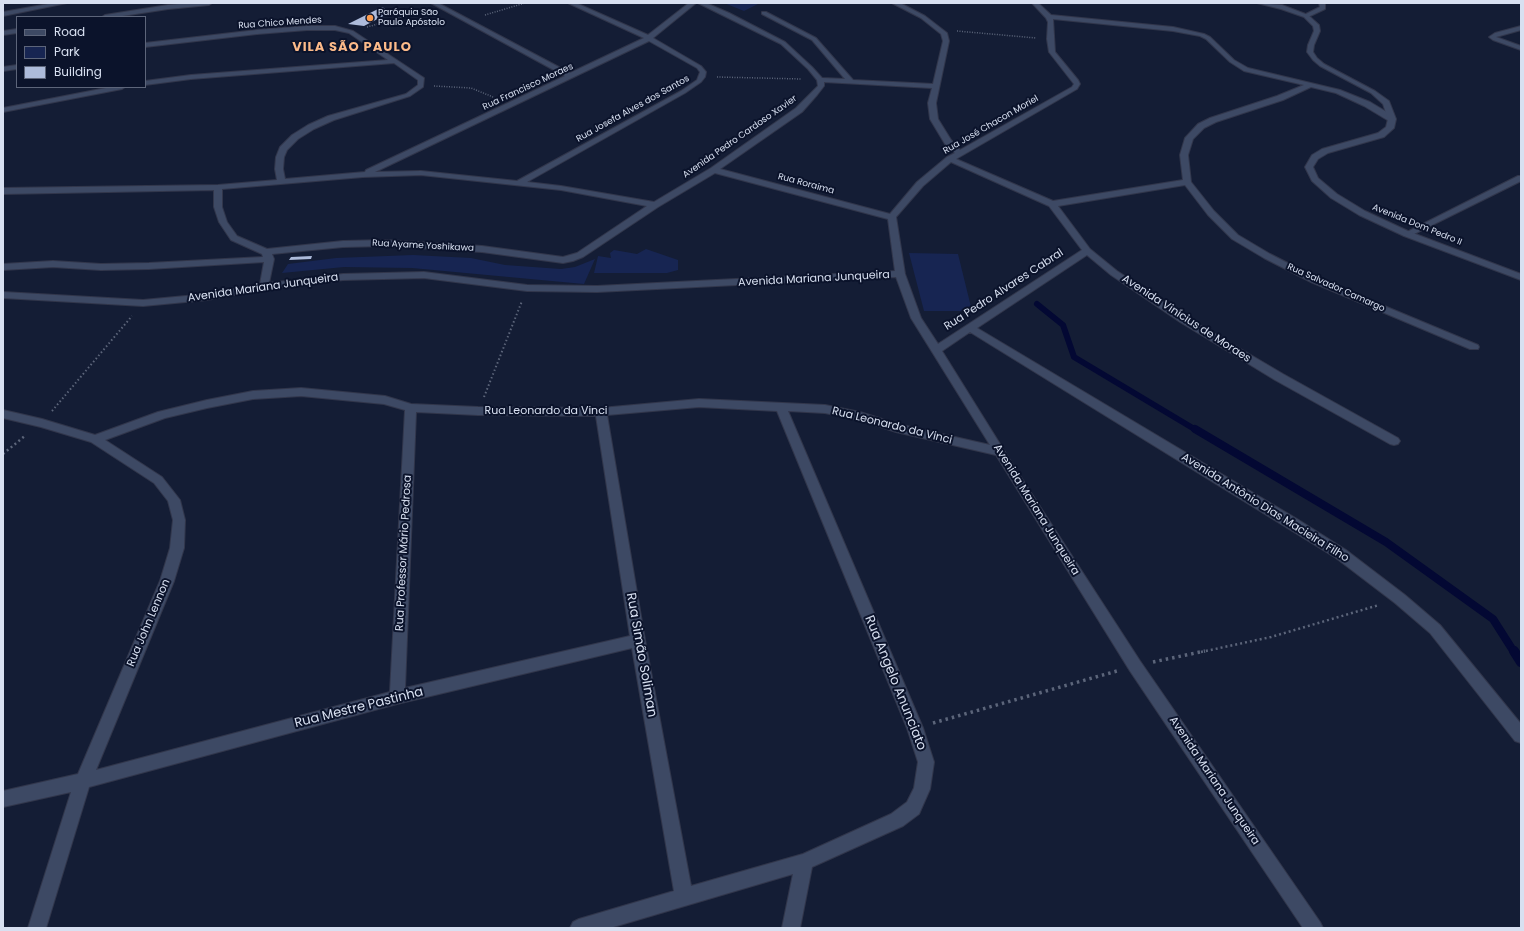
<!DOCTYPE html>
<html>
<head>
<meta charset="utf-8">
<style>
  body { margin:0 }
  #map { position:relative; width:1524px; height:931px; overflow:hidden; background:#141d35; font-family:Poppins,sans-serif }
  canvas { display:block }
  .frame { position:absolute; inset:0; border:4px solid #d8e0f1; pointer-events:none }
  .legend { position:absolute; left:16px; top:16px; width:130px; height:72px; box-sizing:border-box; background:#0b132b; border:1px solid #5d657a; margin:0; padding:5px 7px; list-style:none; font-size:12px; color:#d8e0f1 }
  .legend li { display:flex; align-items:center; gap:8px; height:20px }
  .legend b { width:20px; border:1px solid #5d657a }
</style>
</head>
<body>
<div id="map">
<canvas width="1524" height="931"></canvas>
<div class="frame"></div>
<ul class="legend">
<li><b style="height:5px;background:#3d4964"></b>Road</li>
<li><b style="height:11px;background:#172552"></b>Park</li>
<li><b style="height:11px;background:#adbbdb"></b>Building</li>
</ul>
</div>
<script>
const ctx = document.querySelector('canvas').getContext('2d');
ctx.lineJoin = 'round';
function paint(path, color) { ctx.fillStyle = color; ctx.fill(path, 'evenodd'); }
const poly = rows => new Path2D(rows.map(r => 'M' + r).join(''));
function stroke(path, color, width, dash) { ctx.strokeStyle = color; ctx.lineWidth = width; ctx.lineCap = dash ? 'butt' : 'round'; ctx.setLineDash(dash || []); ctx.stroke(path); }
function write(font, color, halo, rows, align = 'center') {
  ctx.font = font + ' Poppins,sans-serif'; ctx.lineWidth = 4; ctx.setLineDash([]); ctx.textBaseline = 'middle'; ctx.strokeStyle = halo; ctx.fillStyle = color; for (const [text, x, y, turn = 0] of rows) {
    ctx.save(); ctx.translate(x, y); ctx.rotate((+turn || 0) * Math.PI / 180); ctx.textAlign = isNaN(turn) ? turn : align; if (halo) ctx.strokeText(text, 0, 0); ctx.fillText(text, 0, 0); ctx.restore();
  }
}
const green = poly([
  [724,3,760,3,744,11],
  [646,249,678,260,678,270,667,273,594,273,598,256,611,258,610,253,614,250,637,254],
  [909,253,958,254,972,311,924,311],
  [413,255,471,258,505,265,561,269,575,267,595,259,584,284,412,268,344,267,282,273,288,264,336,258]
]);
const streamFar2 = poly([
  [1037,304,1063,325,1074,357,1196,430]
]);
const streamFar1 = poly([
  [1195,429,1386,542,1493,619,1514,652]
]);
const stream = poly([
  [1514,651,1521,662]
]);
const building = poly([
  [382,7,391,12,364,26,348,24],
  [312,256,311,259,289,260,291,257]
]);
const pathFar3 = poly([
  [485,15,525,3],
  [367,27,425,11],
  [957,31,1036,38],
  [717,77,802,79],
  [434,86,471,88,493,97]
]);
const pathFar2 = poly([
  [484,397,522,301],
  [52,411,132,316]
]);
const pathFar1 = poly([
  [3,454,26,435],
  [1201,652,1271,637,1379,605]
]);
const path = poly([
  [1153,662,1205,651],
  [933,723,1117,671]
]);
const street = poly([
  [54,3,67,3,3,16,3,12,54,3],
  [191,3,212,3,209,5,168,9,116,17,102,17,105,15,168,5,191,3],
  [431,3,438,3,570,73,644,38,568,3,576,3,648,35,689,3,696,3,653,38,701,66,706,72,705,77,701,82,685,93,527,182,561,186,654,202,711,168,796,108,818,86,817,80,808,69,781,44,698,3,706,3,729,13,785,42,812,67,822,78,845,79,812,40,762,14,762,12,766,12,816,38,853,80,933,84,943,41,941,34,921,18,892,3,900,3,925,16,947,33,949,41,936,103,938,119,951,140,960,150,1072,87,1074,84,1049,52,1047,39,1048,22,1046,18,1032,3,1038,3,1051,15,1173,27,1204,34,1210,37,1234,60,1248,68,1340,90,1370,102,1395,117,1395,121,1389,121,1364,106,1336,93,1311,87,1283,100,1216,122,1204,128,1193,139,1188,155,1191,182,1214,211,1238,235,1270,254,1317,278,1478,345,1479,347,1478,349,1470,349,1311,282,1264,258,1232,239,1208,215,1185,185,1058,206,1090,249,1117,271,1188,318,1283,374,1398,438,1400,441,1398,444,1394,445,1390,444,1275,380,1180,322,1111,275,1087,255,977,328,1297,519,1346,550,1405,595,1440,625,1521,724,1521,743,1515,741,1430,633,1395,603,1336,558,970,332,942,351,1013,465,1140,661,1320,922,1323,928,1303,928,1130,671,996,455,896,432,859,420,825,413,788,411,923,728,934,762,930,789,919,814,903,826,812,867,800,928,782,928,793,874,610,928,570,928,573,922,579,919,674,891,632,648,397,704,89,787,46,928,28,928,71,792,3,807,3,791,78,774,160,581,170,548,173,520,168,501,154,483,91,442,41,427,3,418,3,410,42,419,95,435,158,412,207,400,253,391,301,388,385,396,411,404,478,407,601,408,699,399,825,405,860,412,898,424,990,445,911,318,896,277,597,292,527,291,424,278,343,280,264,289,207,300,143,306,3,298,3,292,143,300,207,294,260,284,264,262,149,269,101,270,53,267,3,270,3,264,53,261,101,264,149,263,263,257,262,254,231,240,219,222,214,207,214,190,3,194,3,188,218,185,277,180,275,169,276,157,280,147,292,135,308,125,328,116,406,94,418,85,418,80,394,63,191,79,145,85,145,81,191,75,388,60,349,33,335,30,307,30,257,34,145,47,145,43,257,30,307,26,335,26,353,31,424,78,423,87,410,96,334,120,314,129,298,139,287,150,284,157,283,169,285,179,365,172,366,170,565,76,431,3],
  [1053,19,1173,31,1200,36,1206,39,1230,62,1244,71,1304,85,1277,96,1210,118,1198,124,1185,138,1180,155,1183,180,1053,201,956,159,1077,89,1080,84,1078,80,1055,52,1053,19],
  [649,41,697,68,700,72,697,80,681,91,517,181,421,171,375,172,649,41],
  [824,82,932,88,928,103,930,119,945,144,955,153,947,157,917,182,890,214,720,169,802,112,817,95,824,86,824,82],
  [951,162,1049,206,1082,250,938,344,921,318,905,274,896,217,923,186,951,162],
  [715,173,888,219,895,271,597,286,527,285,424,272,343,274,269,283,274,259,272,254,343,247,385,246,482,252,563,263,573,261,583,257,658,207,715,173],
  [421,175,561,190,647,206,577,253,563,257,482,246,385,240,343,241,267,249,237,236,227,222,222,207,222,189,363,177,421,175],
  [301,396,384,404,405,410,390,692,96,770,174,581,184,548,185,520,180,500,162,477,105,440,165,418,207,408,253,399,301,396],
  [699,407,777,411,907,728,918,762,914,788,907,802,891,814,803,854,691,886,645,640,607,415,699,407],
  [416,412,478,415,596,416,630,636,405,688,416,412],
  [1319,3,1325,3,1325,9,1308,17,1304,17,1304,15,1320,7,1319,3],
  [1521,26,1521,30,1496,37,1521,46,1521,50,1493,40,1489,37,1495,33,1521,26],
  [17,29,17,33,3,35,3,31,17,29],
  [17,65,17,69,3,71,3,67,17,65],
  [111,87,125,87,122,89,3,112,3,108,111,87],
  [1518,176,1521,176,1521,181,1410,236,1404,236,1403,234,1518,176]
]);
const secondary = poly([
  [1257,3,1282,5,1308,15,1319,25,1320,31,1314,45,1313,52,1317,58,1324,64,1375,91,1389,101,1396,119,1394,128,1384,137,1328,153,1318,159,1313,167,1318,178,1337,194,1365,211,1410,232,1521,274,1521,280,1404,236,1359,215,1331,198,1312,181,1305,167,1312,155,1322,149,1378,133,1386,127,1388,119,1383,104,1371,93,1320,66,1313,60,1307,52,1308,45,1314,31,1313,26,1304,17,1281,9,1257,3]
]);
const markers = [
  [370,18,4,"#fc9e52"]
];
const farPoinames = [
  ["Paróquia São",378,13],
  ["Paulo Apóstolo",378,23]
];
const farStreetnames = [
  ["Rua Chico Mendes",280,23,-4],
  ["Rua Francisco Moraes",528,87,-25],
  ["Rua Josefa Alves dos Santos",633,109,-29],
  ["Rua José Chacon Moriel",991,125,-30],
  ["Avenida Pedro Cardoso Xavier",740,137,-35],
  ["Rua Roraima",806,184,15],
  ["Avenida Dom Pedro II",1417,225,22],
  ["Rua Ayame Yoshikawa",423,246,3],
  ["Rua Salvador Camargo",1336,288,24]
];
const streetNames = [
  ["Avenida Mariana Junqueira",814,279,-3],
  ["Avenida Mariana Junqueira",263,288,-8],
  ["Rua Pedro Alvares Cabral",1004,290,-33],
  ["Avenida Vinícius de Moraes",1186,319,33],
  ["Rua Leonardo da Vinci",546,411],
  ["Rua Leonardo da Vinci",892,426,14],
  ["Avenida Antônio Dias Macieira Filho",1265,508,32],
  ["Avenida Mariana Junqueira",1036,510,58],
  ["Rua Professor Mário Pedrosa",404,553,-87],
  ["Rua John Lennon",149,623,-67],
  ["Avenida Mariana Junqueira",1214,781,56]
];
const farDistrictnames = [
  ["VILA SÃO PAULO",352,48]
];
const nearStreetnames = [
  ["Rua Simão Soliman",641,655,80],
  ["Rua Angelo Anunciato",895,683,68],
  ["Rua Mestre Pastinha",359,708,-14]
];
paint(green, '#172552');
stroke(streamFar2, '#030833', 6);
stroke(streamFar1, '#030833', 8);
stroke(stream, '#030833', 10);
paint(building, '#adbbdb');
stroke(street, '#31364b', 2);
stroke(secondary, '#31364b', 2);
stroke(pathFar3, '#5c657a', 1.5, [1, 1.5]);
stroke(pathFar2, '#5c657a', 2, [1.5, 2.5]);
stroke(pathFar1, '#5c657a', 2.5, [2, 3]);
stroke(path, '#5c657a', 3.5, [2.5, 4]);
paint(street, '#3d4964');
paint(secondary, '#3d4964');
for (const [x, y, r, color] of markers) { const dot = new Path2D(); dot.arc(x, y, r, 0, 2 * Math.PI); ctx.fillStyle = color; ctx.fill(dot); stroke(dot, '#0b132b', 1.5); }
write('9px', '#d8e0f1', '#0b132b', farPoinames, 'left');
write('9px', '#d8e0f1', '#0b132b', farStreetnames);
write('11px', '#d8e0f1', '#0b132b', streetNames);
ctx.letterSpacing = '1px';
write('bold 13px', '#fcba89', '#0b132b', farDistrictnames);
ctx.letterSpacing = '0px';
write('13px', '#d8e0f1', '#0b132b', nearStreetnames);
</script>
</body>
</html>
